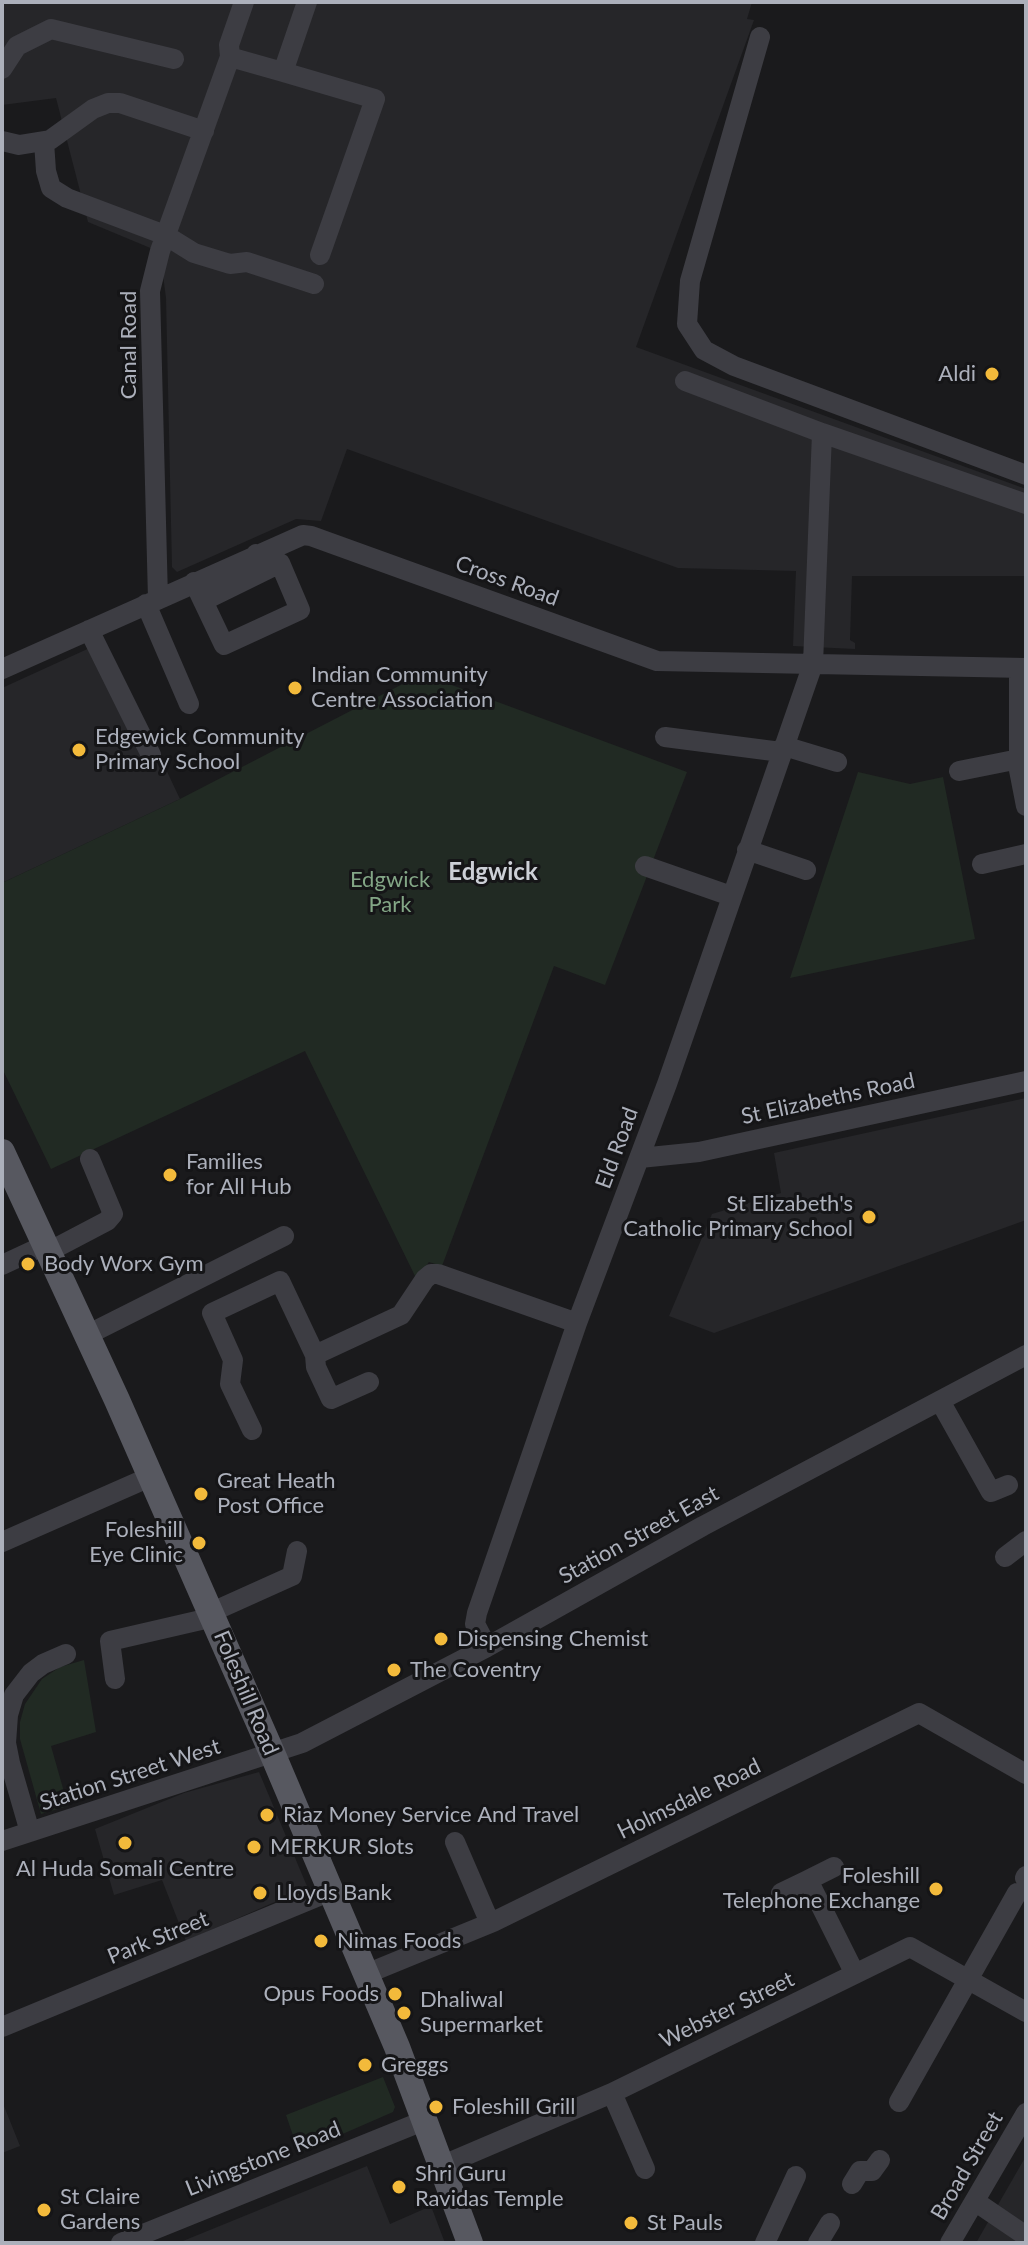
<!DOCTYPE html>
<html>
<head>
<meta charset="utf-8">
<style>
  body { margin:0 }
  #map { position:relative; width:1028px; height:2245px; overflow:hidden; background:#1a1a1c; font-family:Lato,sans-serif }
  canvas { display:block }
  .frame { position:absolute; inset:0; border:4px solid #acb0bb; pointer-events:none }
</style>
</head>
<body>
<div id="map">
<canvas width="1028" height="2245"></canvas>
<div class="frame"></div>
</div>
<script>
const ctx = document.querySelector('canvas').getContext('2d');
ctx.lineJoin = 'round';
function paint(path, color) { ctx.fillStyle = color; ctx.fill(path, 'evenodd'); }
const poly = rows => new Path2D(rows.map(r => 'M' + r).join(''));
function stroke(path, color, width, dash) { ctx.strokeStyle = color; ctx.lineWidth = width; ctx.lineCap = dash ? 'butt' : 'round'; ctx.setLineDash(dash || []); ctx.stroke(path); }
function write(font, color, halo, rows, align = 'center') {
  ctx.font = font + ' Lato,sans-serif'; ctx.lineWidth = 6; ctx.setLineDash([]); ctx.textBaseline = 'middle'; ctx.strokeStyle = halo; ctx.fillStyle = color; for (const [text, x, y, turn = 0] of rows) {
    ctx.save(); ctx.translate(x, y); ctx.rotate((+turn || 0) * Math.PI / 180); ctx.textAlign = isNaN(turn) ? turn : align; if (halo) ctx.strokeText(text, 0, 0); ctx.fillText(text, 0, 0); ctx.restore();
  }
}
const built = poly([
  [2,2,752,2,747,19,754,20,636,347,1026,489,1026,576,852,576,850,640,855,643,855,649,793,646,796,571,678,568,347,449,321,521,296,519,177,572,172,567,166,298,160,252,88,222,56,98,2,105],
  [105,641,180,799,2,883,2,688],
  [1026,1098,1026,1220,714,1333,669,1316,712,1214,781,1193,774,1153],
  [259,1772,309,1891,302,1890,186,1941,162,1880,114,1895,95,1829,184,1793],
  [2,2101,20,2146,2,2153],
  [1026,2156,1026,2243,976,2243],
  [367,2166,390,2224,431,2206,445,2243,178,2243]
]);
const green = poly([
  [422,674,687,772,605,985,554,966,442,1266,429,1262,416,1278,305,1051,51,1169,2,1068,2,883,180,799],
  [858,772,910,784,943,777,975,939,790,978],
  [84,1660,96,1732,51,1746,68,1806,41,1814,20,1739,20,1722,25,1704,42,1679,60,1667],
  [383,2077,395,2107,393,2112,299,2153,286,2115]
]);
const minor = poly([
  [760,37,690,281,687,324,704,350,734,366,1026,475],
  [230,57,283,72,307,2],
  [2,69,17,46,51,29,174,59],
  [283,72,375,99,320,255],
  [2,141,19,145,50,140,93,109,108,103,120,103,204,131],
  [44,142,46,171,51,188,67,198,165,235,194,253,230,264,247,262,314,284],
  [685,381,822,433],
  [194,582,224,645,300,610,280,563,264,571,256,554],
  [158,599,150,291,160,251,230,57,229,45,244,2],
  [203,601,264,571],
  [146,604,189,704],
  [89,630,151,755],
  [1019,668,1019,770,1026,806],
  [2,669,303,535,311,536,657,661,1026,668],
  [665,737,781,752],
  [784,746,837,762],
  [959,771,1019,759],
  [747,850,806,870],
  [982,864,1026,854],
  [645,866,731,896],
  [640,1158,699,1152,1026,1081],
  [48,1252,107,1221,113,1214,90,1159],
  [2,1265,45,1245],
  [87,1335,284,1236],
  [315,1355,316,1367,331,1399,369,1382],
  [940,1401,991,1492,1008,1485],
  [252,1430,230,1384,233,1360,212,1313,280,1281,315,1355,401,1315,425,1279,431,1274,438,1274,577,1323],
  [2,1542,152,1476],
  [1005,1557,1026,1541],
  [212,1612,292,1576,297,1551],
  [487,1647,475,1624,477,1613,577,1323,667,1084,813,664,822,433,1026,504],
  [115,1679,110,1641,214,1617],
  [30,1832,10,1763,6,1743,8,1715,14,1695,31,1673,43,1664,66,1654],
  [2,1841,302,1743,487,1647,703,1526,1026,1355],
  [455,1842,490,1923],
  [834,1867,808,1880,855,1974],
  [1025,1878,1026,1876],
  [781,1893,808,1880],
  [366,1974,493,1922,919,1713,1026,1774],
  [2,2027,331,1891],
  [612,2093,645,2169],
  [899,2102,1017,1893],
  [441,2166,612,2093,910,1947,1026,2012],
  [852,2184,860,2171,872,2171,880,2160],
  [976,2202,1026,2236],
  [121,2243,423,2121],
  [765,2243,796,2176],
  [818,2243,830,2223],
  [950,2243,1026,2113]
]);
const major = poly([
  [2,1152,117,1400,273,1755,397,2047,470,2243]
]);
const markers = [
  [992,374,8,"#f3ba3b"],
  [295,688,8,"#f3ba3b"],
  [79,750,8,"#f3ba3b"],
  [170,1175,8,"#f3ba3b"],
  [869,1217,8,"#f3ba3b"],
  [28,1264,8,"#f3ba3b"],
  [201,1494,8,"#f3ba3b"],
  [199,1543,8,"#f3ba3b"],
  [441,1639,8,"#f3ba3b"],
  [394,1670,8,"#f3ba3b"],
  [267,1815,8,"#f3ba3b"],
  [125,1843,8,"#f3ba3b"],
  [254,1847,8,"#f3ba3b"],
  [936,1889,8,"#f3ba3b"],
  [260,1893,8,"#f3ba3b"],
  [321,1941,8,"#f3ba3b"],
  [395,1994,8,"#f3ba3b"],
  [404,2013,8,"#f3ba3b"],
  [365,2065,8,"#f3ba3b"],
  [436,2107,8,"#f3ba3b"],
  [399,2187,8,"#f3ba3b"],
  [44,2210,8,"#f3ba3b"],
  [631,2223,8,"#f3ba3b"]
];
const streetNames = [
  ["Canal Road",129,345,-90],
  ["Cross Road",507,581,20],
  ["St Elizabeths Road",828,1099,-12],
  ["Eld Road",617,1148,-70],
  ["Station Street East",639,1535,-29],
  ["Foleshill Road",246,1693,67],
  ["Station Street West",130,1775,-18],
  ["Holmsdale Road",689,1799,-26],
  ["Park Street",158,1938,-22],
  ["Webster Street",727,2010,-26],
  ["Livingstone Road",263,2159,-22],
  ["Broad Street",967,2166,-60]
];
const poiNames = [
  ["Aldi",976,374,"right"],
  ["Indian Community",311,675],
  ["Centre Association",311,700],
  ["Edgewick Community",95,737],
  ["Primary School",95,762],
  ["Families",186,1162],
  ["for All Hub",186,1187],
  ["St Elizabeth's",853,1204,"right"],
  ["Catholic Primary School",853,1229,"right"],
  ["Body Worx Gym",44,1264],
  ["Great Heath",217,1481],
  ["Post Office",217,1506],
  ["Foleshill",183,1530,"right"],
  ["Eye Clinic",183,1555,"right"],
  ["Dispensing Chemist",457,1639],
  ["The Coventry",410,1670],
  ["Riaz Money Service And Travel",283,1815],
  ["MERKUR Slots",270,1847],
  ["Al Huda Somali Centre",125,1869,"center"],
  ["Foleshill",920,1876,"right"],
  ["Telephone Exchange",920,1901,"right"],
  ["Lloyds Bank",276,1893],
  ["Nimas Foods",337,1941],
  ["Opus Foods",379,1994,"right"],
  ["Dhaliwal",420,2000],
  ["Supermarket",420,2025],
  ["Greggs",381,2065],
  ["Foleshill Grill",452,2107],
  ["Shri Guru",415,2174],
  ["Ravidas Temple",415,2199],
  ["St Claire",60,2197],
  ["Gardens",60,2222],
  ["St Pauls",647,2223]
];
const parkNames = [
  ["Edgwick",390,880],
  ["Park",390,905]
];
const neighbourhoodNames = [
  ["Edgwick",493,872]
];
paint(built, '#262629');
paint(green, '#212a23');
stroke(minor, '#3d3d43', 20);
stroke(major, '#575860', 26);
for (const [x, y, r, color] of markers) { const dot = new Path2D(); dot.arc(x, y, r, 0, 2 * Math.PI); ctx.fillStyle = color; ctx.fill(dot); stroke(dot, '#151517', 3); }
write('22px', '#acb0bb', '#151517', streetNames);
write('22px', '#acb0bb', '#151517', poiNames, 'left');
write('22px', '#83a686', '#151517', parkNames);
write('bold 24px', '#cdd0d7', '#151517', neighbourhoodNames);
</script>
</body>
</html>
